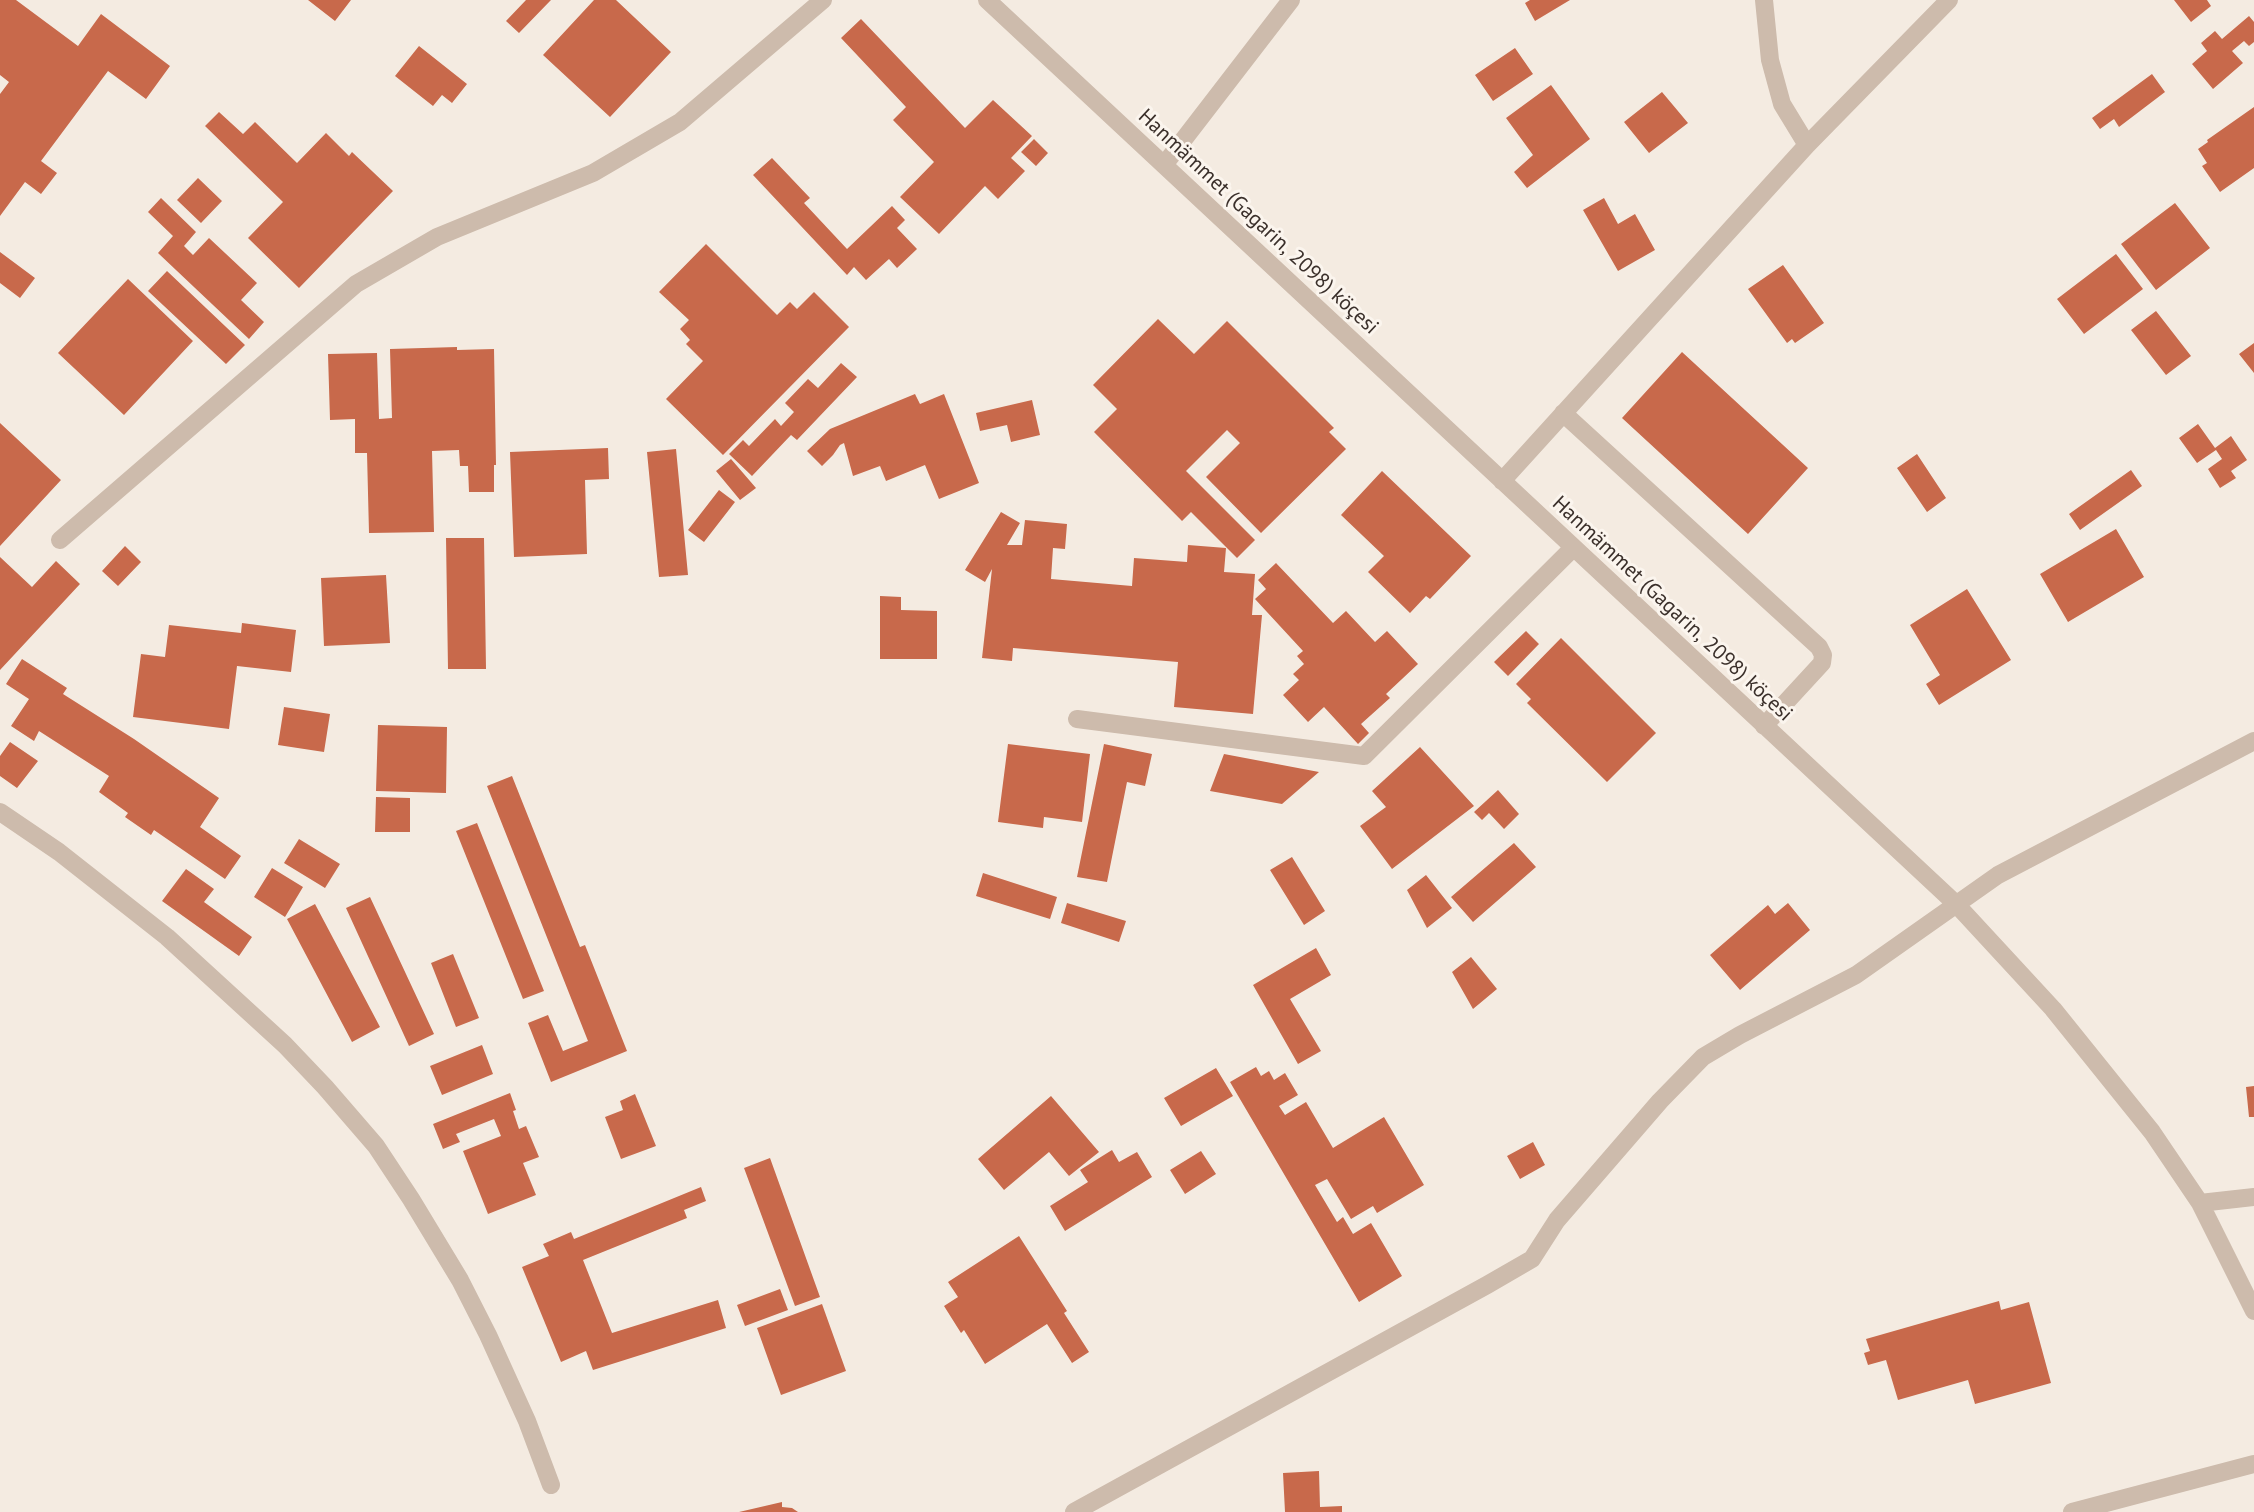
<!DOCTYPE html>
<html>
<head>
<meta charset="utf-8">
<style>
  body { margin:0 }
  canvas { display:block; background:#f4ebe1 }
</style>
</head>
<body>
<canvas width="2254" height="1512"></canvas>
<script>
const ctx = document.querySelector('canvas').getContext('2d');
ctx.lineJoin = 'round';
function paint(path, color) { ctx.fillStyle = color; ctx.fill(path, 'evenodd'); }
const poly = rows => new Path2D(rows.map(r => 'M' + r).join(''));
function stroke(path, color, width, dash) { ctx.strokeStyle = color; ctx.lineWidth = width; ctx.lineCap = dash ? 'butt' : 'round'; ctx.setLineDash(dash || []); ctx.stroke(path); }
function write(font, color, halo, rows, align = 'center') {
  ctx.font = font + ' "PT Sans",sans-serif'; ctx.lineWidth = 6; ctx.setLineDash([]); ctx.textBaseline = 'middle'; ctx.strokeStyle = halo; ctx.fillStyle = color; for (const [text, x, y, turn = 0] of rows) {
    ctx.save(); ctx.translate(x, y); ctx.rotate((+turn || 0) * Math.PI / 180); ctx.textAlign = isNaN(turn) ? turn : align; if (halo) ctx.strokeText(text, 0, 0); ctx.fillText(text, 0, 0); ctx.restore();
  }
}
const building = poly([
  [0,0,16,0,78,46,101,14,170,66,146,99,108,71,41,161,57,173,41,194,25,182,0,216,0,94,9,82,0,75],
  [308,0,351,0,335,21],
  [526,0,551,0,519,33,506,21],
  [594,0,616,0,671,52,610,117,543,55],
  [1530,0,1570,0,1535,21,1525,3],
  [2174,0,2207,0,2211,6,2191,22],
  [2249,16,2254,22,2254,42,2249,46,2244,41,2232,51,2243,63,2213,89,2192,64,2207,51,2201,43,2215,31,2222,39],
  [861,19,965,128,993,100,1032,136,1011,158,1025,171,998,199,985,186,939,234,900,197,934,162,893,120,906,107,841,38],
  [419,46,467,84,452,103,442,95,433,106,395,76],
  [1515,48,1533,74,1493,101,1475,75],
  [2152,74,2165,92,2119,127,2114,119,2100,129,2092,118],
  [1551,85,1590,139,1527,188,1514,172,1533,155,1506,118],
  [1662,92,1688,123,1649,153,1624,122],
  [2254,107,2254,168,2220,192,2202,166,2207,163,2198,149,2208,142,2207,140],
  [219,112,243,134,255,122,297,163,326,133,349,156,352,152,393,191,299,288,248,238,283,202,205,126],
  [1034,139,1048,153,1036,166,1021,152],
  [772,158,810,198,804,203,847,249,892,206,905,220,897,228,917,249,897,268,889,259,866,280,854,267,847,275,753,175],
  [198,178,222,201,201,223,177,200],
  [161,198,196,232,184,246,193,255,209,238,257,283,241,300,264,322,249,339,158,253,173,236,148,212],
  [1604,198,1618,224,1635,214,1655,250,1618,271,1583,210],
  [2175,203,2210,248,2156,290,2121,244],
  [706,244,777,315,790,302,797,309,814,292,849,327,723,455,666,399,703,361,686,344,690,340,680,329,689,320,659,292],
  [0,252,35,278,20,298,0,283],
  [2116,254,2143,289,2084,334,2057,299],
  [1783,265,1824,323,1795,343,1792,339,1787,343,1748,289],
  [167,271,245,345,226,364,148,291],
  [128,279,193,341,124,415,58,353],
  [2156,311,2191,356,2166,375,2131,330],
  [1158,319,1194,354,1227,321,1334,428,1329,432,1346,449,1261,533,1206,477,1240,443,1227,430,1186,471,1255,540,1237,558,1191,512,1182,521,1094,432,1117,409,1093,385],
  [2254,343,2254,373,2239,354],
  [457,347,457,350,494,349,496,465,494,465,494,492,469,492,468,466,460,466,459,450,432,451,434,532,369,533,367,453,355,453,355,419,330,420,328,354,377,353,379,419,392,418,390,349],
  [1682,352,1808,468,1748,534,1622,418],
  [841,363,857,377,797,440,791,435,752,476,729,454,743,440,749,446,775,419,781,426,794,412,785,403,808,379,818,388],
  [915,394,920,404,944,394,979,483,939,499,925,465,886,481,880,466,853,476,844,443,840,445,833,455,822,466,807,451,830,429],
  [1032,400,1040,435,1011,442,1007,425,980,431,976,413],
  [0,423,61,480,0,546],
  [2198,424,2215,448,2231,436,2247,460,2231,471,2236,478,2220,488,2208,469,2222,459,2216,450,2197,463,2179,438],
  [608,448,609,479,585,480,587,554,514,557,510,452],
  [676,449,688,575,659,577,647,452],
  [1917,454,1946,498,1927,512,1897,468],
  [731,459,756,488,740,500,716,471],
  [2131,470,2142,486,2080,530,2069,514],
  [1382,471,1471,556,1430,599,1426,596,1410,613,1368,572,1384,556,1341,515],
  [719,490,735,502,704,542,688,530],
  [1001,512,1020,523,1007,545,1022,545,1025,520,1067,524,1065,549,1053,548,1051,579,1132,586,1134,558,1187,562,1188,545,1226,548,1224,572,1255,574,1252,615,1262,615,1253,714,1174,707,1178,662,1013,648,1012,661,982,658,992,569,985,582,965,570],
  [2116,529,2144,577,2068,622,2040,574],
  [446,538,484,538,486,669,448,669],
  [125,546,141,562,118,586,102,571],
  [0,557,32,587,56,561,80,584,0,670],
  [1276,563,1333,623,1346,611,1375,642,1387,631,1418,664,1386,694,1390,698,1361,724,1369,733,1358,744,1324,707,1308,722,1283,695,1299,680,1293,674,1304,664,1297,656,1303,651,1255,599,1266,589,1258,580],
  [386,575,390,643,324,646,321,578],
  [1967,589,2011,660,1939,705,1926,684,1940,675,1910,625],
  [880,596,901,597,901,610,937,611,937,659,880,659],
  [242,623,296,630,291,672,237,666,229,729,133,717,141,654,165,657,169,625,241,633],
  [1526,631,1539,644,1508,676,1494,662],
  [1561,638,1656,733,1607,782,1527,703,1531,699,1516,684],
  [22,659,67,688,63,694,134,739,219,798,200,827,241,856,225,879,154,830,151,835,125,817,128,813,99,792,109,776,39,731,34,741,11,726,29,699,6,684],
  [284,707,330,714,324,752,278,745],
  [378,725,447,727,446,793,376,791],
  [10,742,38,761,17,788,0,776,0,756],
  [1008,744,1090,754,1082,822,1044,817,1043,828,998,822],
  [1104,744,1152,754,1145,786,1127,782,1107,882,1077,877],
  [1420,747,1474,806,1392,869,1360,826,1386,807,1372,791],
  [1224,754,1319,772,1282,804,1210,791],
  [512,776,580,947,585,945,627,1051,551,1082,528,1023,548,1015,563,1051,588,1041,487,786],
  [1498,790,1519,814,1504,829,1489,813,1482,820,1474,812],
  [376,797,410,798,410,832,375,832],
  [477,823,544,991,523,999,456,831],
  [299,839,340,864,325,888,284,863],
  [1514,843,1536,867,1473,922,1451,897],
  [1292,857,1325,911,1304,925,1270,870],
  [272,868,303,887,285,917,254,897],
  [186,869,214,889,204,902,252,937,239,956,162,901],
  [983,873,1057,897,1050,919,976,896],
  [1426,875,1452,908,1427,928,1407,890],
  [370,897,434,1034,409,1046,346,908],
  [1067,903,1126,921,1119,942,1061,923],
  [1788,903,1810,930,1740,990,1710,955,1768,905,1775,914],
  [315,904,380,1027,352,1042,287,919],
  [1316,948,1331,975,1290,999,1321,1051,1298,1064,1253,985],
  [453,954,479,1018,456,1027,431,963],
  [1471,957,1497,989,1473,1009,1452,972],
  [482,1045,493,1074,442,1095,430,1066],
  [1256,1067,1261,1076,1269,1071,1274,1080,1285,1073,1298,1095,1279,1106,1285,1115,1306,1102,1333,1148,1384,1117,1424,1185,1377,1213,1373,1206,1351,1219,1327,1179,1315,1185,1337,1222,1343,1217,1353,1234,1371,1223,1402,1276,1359,1302,1230,1082],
  [1216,1068,1233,1096,1181,1126,1164,1098],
  [2254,1086,2254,1117,2249,1117,2246,1087],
  [510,1093,516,1110,513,1111,519,1129,526,1126,539,1157,523,1163,536,1195,488,1214,463,1151,501,1136,494,1119,456,1134,460,1142,443,1149,433,1124],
  [635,1094,656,1146,621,1159,605,1117,623,1110,620,1101],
  [1051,1096,1099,1152,1069,1176,1049,1152,1004,1190,978,1159],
  [1533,1142,1545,1165,1520,1179,1507,1156],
  [1112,1150,1119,1162,1137,1152,1152,1177,1065,1231,1050,1206,1088,1182,1080,1170],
  [1201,1151,1216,1174,1185,1194,1170,1170],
  [770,1158,820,1297,795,1306,744,1168],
  [701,1187,706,1201,684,1210,687,1218,583,1260,612,1333,718,1300,726,1328,593,1370,586,1351,561,1362,522,1267,549,1256,543,1244,571,1232,574,1239],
  [1019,1236,1067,1311,1064,1313,1089,1352,1072,1363,1047,1324,985,1364,964,1330,961,1333,944,1306,958,1297,948,1282],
  [780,1289,788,1310,745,1326,737,1305],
  [1999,1301,2001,1310,2029,1302,2051,1383,1975,1404,1968,1380,1898,1400,1886,1360,1868,1365,1864,1353,1870,1351,1866,1339],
  [822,1304,846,1371,781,1395,757,1328],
  [1319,1471,1320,1507,1342,1506,1342,1512,1285,1512,1283,1473],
  [782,1502,782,1507,792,1508,798,1512,739,1512]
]);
const minor = poly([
  [987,0,1956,904,2053,1009,2152,1132,2200,1203,2254,1311],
  [1764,0,1770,60,1782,104,1807,145],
  [1164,165,1291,0],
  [1563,413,1819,647,1823,655,1822,663,1764,726],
  [1502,481,1807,145,1949,0],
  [60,540,356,284,437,237,593,173,680,122,823,0],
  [1077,719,1364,756,1573,548],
  [0,812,59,852,167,937,285,1045,325,1087,376,1146,411,1199,460,1280,488,1335,527,1421,551,1485],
  [2200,1203,2254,1197],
  [1074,1512,1487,1285,1532,1259,1557,1220,1660,1101,1703,1057,1740,1035,1856,975,1998,875,2254,741],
  [2072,1512,2254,1464]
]);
const streetNames = [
  ["Hanmämmet (Gagarin, 2098) köçesi",1258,222,43],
  ["Hanmämmet (Gagarin, 2098) köçesi",1672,609,43]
];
paint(building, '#c8694b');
stroke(minor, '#cdbbac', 18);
write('21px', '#3b302b', '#fbf5ee', streetNames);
</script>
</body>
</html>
